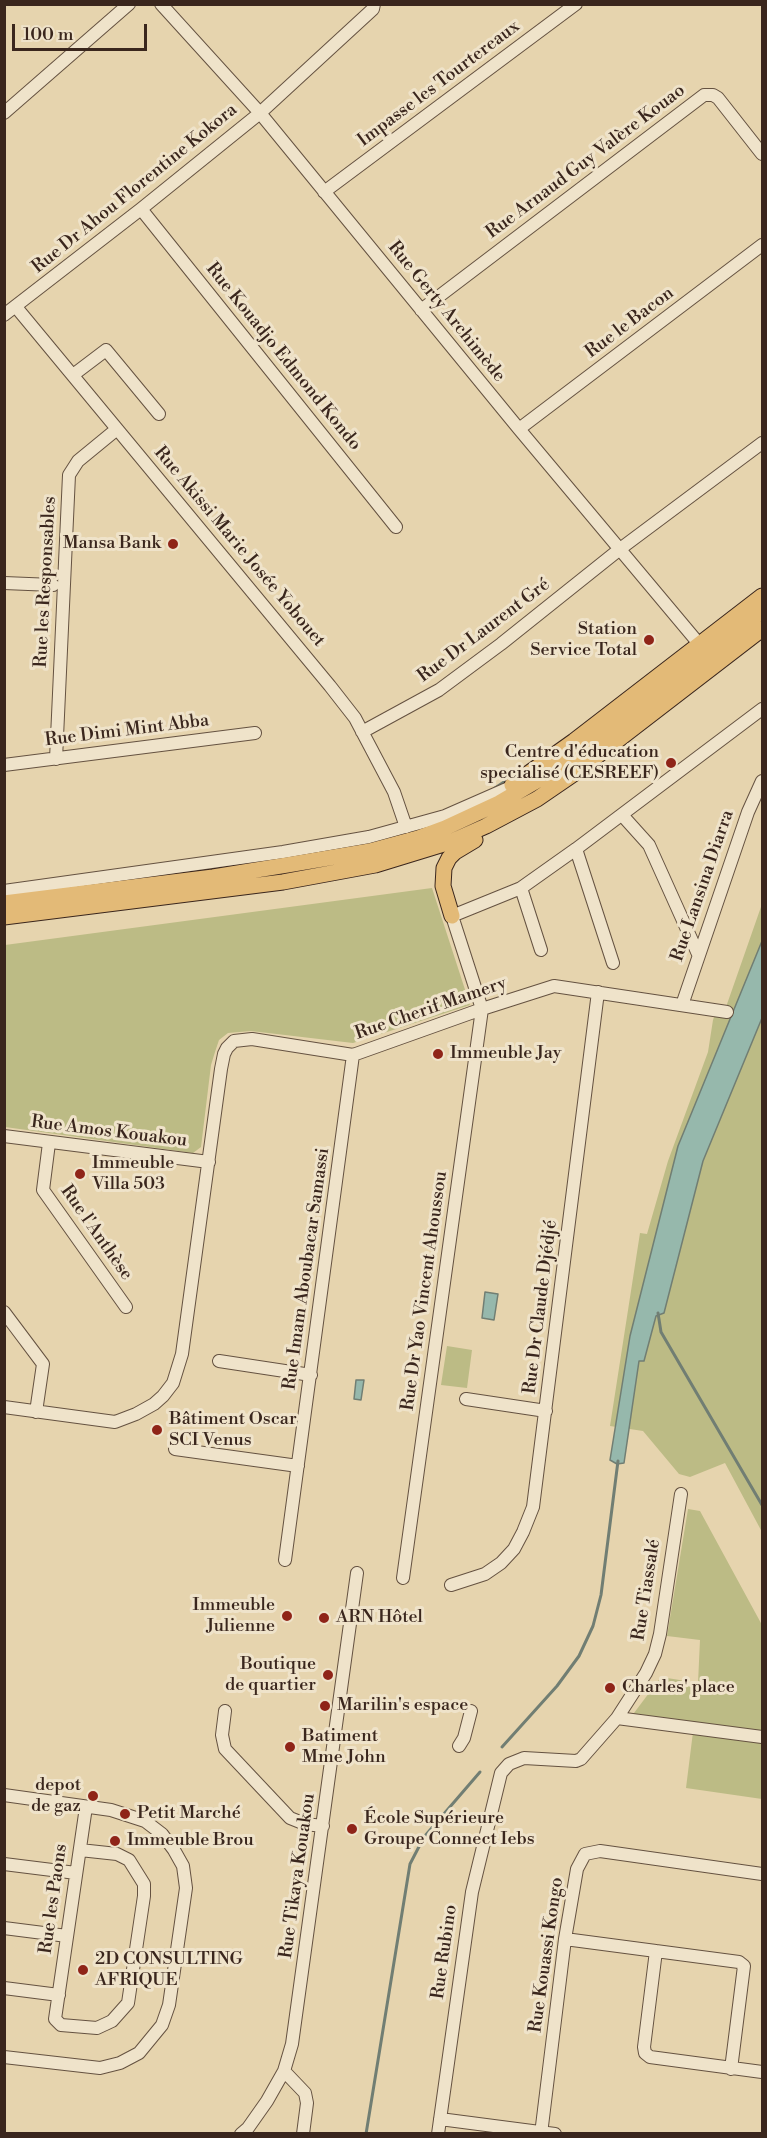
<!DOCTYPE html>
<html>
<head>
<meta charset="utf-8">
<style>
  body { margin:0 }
  #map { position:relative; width:767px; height:2138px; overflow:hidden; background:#e6d4ae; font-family:"Libre Bodoni",serif }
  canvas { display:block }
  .frame { position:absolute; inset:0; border:6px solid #3a261d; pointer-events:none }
  .scale { position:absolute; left:12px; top:24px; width:135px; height:27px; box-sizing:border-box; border:3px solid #3a261d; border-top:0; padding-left:8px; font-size:18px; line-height:21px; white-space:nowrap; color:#3a261d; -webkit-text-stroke:4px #efe3ca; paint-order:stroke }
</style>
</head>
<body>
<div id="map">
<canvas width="767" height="2138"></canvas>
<div class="frame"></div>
<div class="scale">100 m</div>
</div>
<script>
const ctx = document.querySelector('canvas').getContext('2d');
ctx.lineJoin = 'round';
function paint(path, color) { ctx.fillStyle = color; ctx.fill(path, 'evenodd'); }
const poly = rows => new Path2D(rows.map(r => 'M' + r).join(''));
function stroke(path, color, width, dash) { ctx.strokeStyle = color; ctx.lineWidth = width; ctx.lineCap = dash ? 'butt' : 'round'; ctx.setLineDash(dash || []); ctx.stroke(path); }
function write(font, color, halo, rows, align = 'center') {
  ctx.font = font + ' "Libre Bodoni",serif'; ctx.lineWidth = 6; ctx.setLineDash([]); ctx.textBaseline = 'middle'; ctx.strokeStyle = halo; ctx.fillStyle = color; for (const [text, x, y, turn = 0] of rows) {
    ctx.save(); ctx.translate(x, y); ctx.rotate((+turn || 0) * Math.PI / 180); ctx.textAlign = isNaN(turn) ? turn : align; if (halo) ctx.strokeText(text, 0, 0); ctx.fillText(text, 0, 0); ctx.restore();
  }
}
const green = poly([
  [432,888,470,1005,353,1043,251,1031,228,1033,219,1040,215,1052,211,1065,201,1147,193,1153,5,1127,5,945],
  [762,904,762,1532,725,1463,690,1477,679,1474,643,1431,610,1426,640,1233,647,1234,668,1161,708,1052,713,1020,718,1006,726,1007],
  [447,1346,472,1350,467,1388,441,1385],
  [688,1509,700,1511,762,1625,762,1799,686,1788,693,1732,625,1725,661,1677,698,1683,700,1640,667,1636]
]);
const water = poly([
  [762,941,762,1018,703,1161,664,1313,656,1316,644,1361,639,1361,624,1463,617,1464,610,1460,630,1336,678,1146,762,941],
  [485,1292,498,1294,494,1320,482,1318,485,1292],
  [356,1380,364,1380,361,1400,354,1399,356,1380]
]);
const stream = poly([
  [495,788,510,778],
  [658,1313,661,1332,762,1505],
  [502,1747,557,1686,579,1656,593,1626,601,1595,618,1461],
  [366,2134,410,1864,424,1837,480,1772]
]);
const minor = poly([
  [161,4,260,113,519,429,700,645],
  [4,113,129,4],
  [324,192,576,4],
  [141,209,396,527],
  [16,307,330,686,355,718,394,792,406,827],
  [421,310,704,95,713,95,718,98,762,154],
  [4,315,141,209,260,113,373,9,374,4],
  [73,375,106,350,159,414],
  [519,429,762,245],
  [4,583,53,585],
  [362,732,439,690,501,644,620,549,762,443],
  [56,759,69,475,78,461,117,429],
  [4,765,255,733],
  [622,815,649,845,698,954],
  [576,849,613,963],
  [521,888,541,950],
  [4,891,283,852,369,837,445,816,518,784],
  [682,1005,748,812,762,781],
  [4,1136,209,1162],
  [49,1143,43,1190,126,1307],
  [4,1312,43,1364,36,1412],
  [219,1361,311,1375],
  [466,1399,546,1411],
  [4,1407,115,1422,136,1414,154,1404,163,1396,173,1383,182,1354,221,1069,224,1054,227,1048,234,1041,252,1039,353,1055,482,1009,554,986,727,1012],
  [175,1449,298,1466],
  [285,1560,353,1055],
  [403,1578,482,1009,452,916,521,888,576,849,762,709],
  [451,1585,485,1574,501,1563,514,1549,523,1532,533,1507,598,992],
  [225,1711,222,1735,225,1749,290,1818,305,1824,323,1826],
  [617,1718,762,1737],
  [459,1746,464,1738,471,1711],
  [4,1795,111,1810,145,1821,162,1834,174,1850,183,1866,186,1888,169,2005,162,2025,139,2053,120,2063,100,2068,4,2057],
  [80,1850,117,1854,129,1860,144,1884,144,1896,128,2003,112,2021,97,2028,61,2025,55,2019,86,1807],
  [4,1864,76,1873],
  [4,1928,67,1936],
  [565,1939,739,1962,744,1966,731,2069],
  [656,1951,644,2047,645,2053,650,2057,762,2072],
  [4,1988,59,1995],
  [284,2071,305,2093,307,2103,303,2134],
  [440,2119,555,2134],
  [241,2134,248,2128,267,2101,284,2071,292,2044,357,1573],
  [438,2134,472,1892,501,1773,509,1764,524,1758,576,1761,581,1759,617,1718,646,1673,655,1654,660,1634,681,1494],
  [541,2134,565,1939,577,1869,585,1854,600,1851,762,1874]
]);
const major = poly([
  [512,785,574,741,762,596],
  [4,903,213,877,287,865,370,851,418,838,445,828,499,803,545,776,601,736,762,611],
  [452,916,443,886,444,868,449,858,455,852,475,840],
  [4,917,283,882,375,865,450,842,486,826,537,799,575,773,762,629]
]);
const markers = [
  [173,544,6,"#8f2418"],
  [649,640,6,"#8f2418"],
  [671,763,6,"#8f2418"],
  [438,1054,6,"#8f2418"],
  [80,1174,6,"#8f2418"],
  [157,1430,6,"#8f2418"],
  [287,1616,6,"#8f2418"],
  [324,1618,6,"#8f2418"],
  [328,1675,6,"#8f2418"],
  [610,1688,6,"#8f2418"],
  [325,1706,6,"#8f2418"],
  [290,1747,6,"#8f2418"],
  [93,1796,6,"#8f2418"],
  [125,1814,6,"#8f2418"],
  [352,1829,6,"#8f2418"],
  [115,1841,6,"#8f2418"],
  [83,1970,6,"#8f2418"]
];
const streetNames = [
  ["Impasse les Tourtereaux",439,84,-37],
  ["Rue Arnaud Guy Valère Kouao",586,162,-37],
  ["Rue Dr Ahou Florentine Kokora",135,189,-39],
  ["Rue Gerty Archimède",446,312,51],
  ["Rue le Bacon",630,323,-37],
  ["Rue Kouadjo Edmond Kondo",283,357,51],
  ["Rue Akissi Marie Josée Yobouet",239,547,50],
  ["Rue les Responsables",46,582,-87],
  ["Rue Dr Laurent Gré",484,631,-37],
  ["Rue Dimi Mint Abba",127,731,-7],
  ["Rue Lansina Diarra",703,886,-71],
  ["Rue Cherif Mamery",431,1009,-19],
  ["Rue Amos Kouakou",109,1132,7],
  ["Rue l'Anthèse",96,1233,55],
  ["Rue Imam Aboubacar Samassi",307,1269,-82],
  ["Rue Dr Yao Vincent Ahoussou",425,1291,-82],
  ["Rue Dr Claude Djédjé",541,1307,-83],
  ["Rue Tiassalé",647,1590,-81],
  ["Rue Tikaya Kouakou",298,1876,-82],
  ["Rue les Paons",54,1899,-82],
  ["Rue Rubino",445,1952,-82],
  ["Rue Kouassi Kongo",547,1955,-82]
];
const poiNames = [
  ["Mansa Bank",161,544,"right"],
  ["Station",637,630,"right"],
  ["Service Total",637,651,"right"],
  ["Centre d'éducation",659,753,"right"],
  ["specialisé (CESREEF)",659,774,"right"],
  ["Immeuble Jay",450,1054],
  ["Immeuble",92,1164],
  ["Villa 503",92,1185],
  ["Bâtiment Oscar",169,1420],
  ["SCI Venus",169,1441],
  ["Immeuble",275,1606,"right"],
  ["Julienne",275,1627,"right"],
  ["ARN Hôtel",336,1618],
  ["Boutique",316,1665,"right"],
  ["de quartier",316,1686,"right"],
  ["Charles' place",622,1688],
  ["Marilin's espace",337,1706],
  ["Batiment",302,1737],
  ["Mme John",302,1758],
  ["depot",81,1786,"right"],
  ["de gaz",81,1807,"right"],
  ["Petit Marché",137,1814],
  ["École Supérieure",364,1819],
  ["Groupe Connect Iebs",364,1840],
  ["Immeuble Brou",127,1841],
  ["2D CONSULTING",95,1960],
  ["AFRIQUE",95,1981]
];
paint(green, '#bcbb85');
paint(water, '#96b8ac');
stroke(water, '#717e73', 1.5);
stroke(stream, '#717e73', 3);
stroke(minor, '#655241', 14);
stroke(major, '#3a261d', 17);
stroke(minor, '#efe3ca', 12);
stroke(major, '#e3ba77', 15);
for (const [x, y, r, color] of markers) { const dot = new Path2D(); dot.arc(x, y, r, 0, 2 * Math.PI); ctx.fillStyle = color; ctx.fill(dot); stroke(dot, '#efe3ca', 2); }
write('18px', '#3a261d', '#efe3ca', streetNames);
write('18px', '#3a261d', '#efe3ca', poiNames, 'left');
</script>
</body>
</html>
